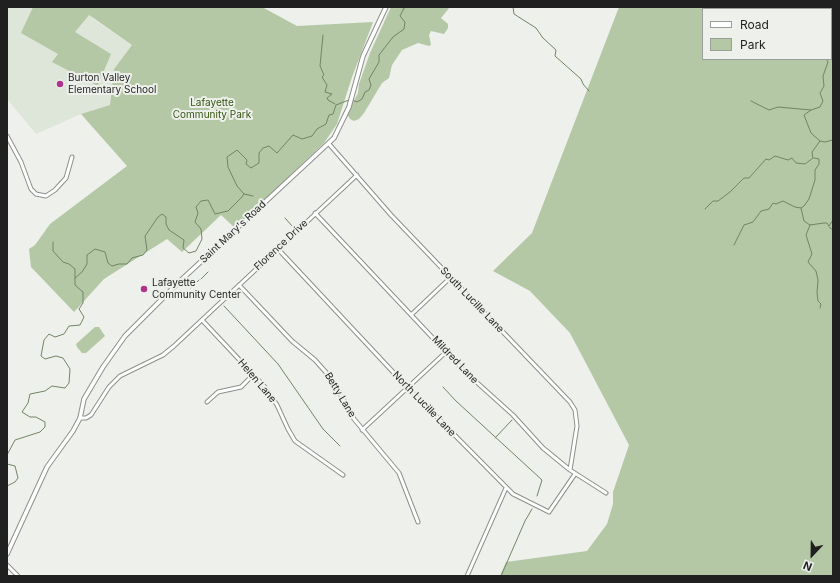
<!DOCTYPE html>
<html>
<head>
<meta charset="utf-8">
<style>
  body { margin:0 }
  #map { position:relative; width:840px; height:583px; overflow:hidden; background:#edf0eb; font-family:Inter,sans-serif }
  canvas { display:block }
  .frame { position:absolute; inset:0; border:8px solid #1f201f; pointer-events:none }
  .legend { position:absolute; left:702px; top:8px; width:130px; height:52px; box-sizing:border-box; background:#edf0eb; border:1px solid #9b9d99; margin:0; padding:5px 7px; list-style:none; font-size:12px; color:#1f201f }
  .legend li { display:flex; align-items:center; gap:8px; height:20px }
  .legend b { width:20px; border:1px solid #9b9d99 }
  .north { position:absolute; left:792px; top:535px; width:40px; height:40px; -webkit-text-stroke:3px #edf0eb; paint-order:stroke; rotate:202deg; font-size:11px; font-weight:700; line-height:16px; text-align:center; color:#1f201f }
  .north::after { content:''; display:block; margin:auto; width:14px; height:18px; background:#1f201f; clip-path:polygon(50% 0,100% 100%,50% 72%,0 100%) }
</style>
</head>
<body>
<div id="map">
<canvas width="840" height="583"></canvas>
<div class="frame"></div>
<ul class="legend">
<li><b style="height:5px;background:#fff"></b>Road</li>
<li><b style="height:11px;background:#b4c8a5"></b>Park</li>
</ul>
<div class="north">N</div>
</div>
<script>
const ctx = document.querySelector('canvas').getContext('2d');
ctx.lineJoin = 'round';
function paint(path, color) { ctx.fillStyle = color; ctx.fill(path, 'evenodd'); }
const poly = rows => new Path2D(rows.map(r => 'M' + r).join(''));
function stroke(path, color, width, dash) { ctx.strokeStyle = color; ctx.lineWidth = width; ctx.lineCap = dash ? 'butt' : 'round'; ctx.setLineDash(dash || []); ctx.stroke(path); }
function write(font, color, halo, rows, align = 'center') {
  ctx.font = font + ' Inter,sans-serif'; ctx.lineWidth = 4; ctx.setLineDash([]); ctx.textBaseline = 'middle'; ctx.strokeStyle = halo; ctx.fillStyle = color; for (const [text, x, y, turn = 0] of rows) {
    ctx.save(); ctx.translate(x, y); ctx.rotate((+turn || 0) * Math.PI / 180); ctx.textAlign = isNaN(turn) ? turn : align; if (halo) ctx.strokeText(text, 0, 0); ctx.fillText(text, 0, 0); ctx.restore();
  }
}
const built = poly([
  [7,7,83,7,93,19,132,45,114,69,110,105,81,114,36,134,7,99]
]);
const green = poly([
  [33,7,262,7,297,26,373,22,352,77,337,124,324,143,235,228,221,215,182,252,167,239,104,279,74,312,31,267,29,249,35,245,50,224,127,166,81,114,110,105,114,69,132,45,89,15,75,32,111,54,98,85,96,85,52,62,58,54,21,33],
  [391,7,450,7,441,18,448,24,448,28,444,34,431,31,429,35,431,45,429,46,418,43,402,50,392,65,389,78,382,83,364,113,359,119,354,121,350,119,347,114,358,93,359,84,370,53],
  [619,7,833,7,833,576,500,576,506,562,587,551,607,524,613,504,613,492,629,445,570,333,530,291,493,271,532,233],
  [703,9,831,9,831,59,703,59],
  [95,327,99,327,105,336,86,353,82,353,77,347,76,344]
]);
const stream = poly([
  [513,7,514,14,536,28,543,38,556,50,555,56,581,79,583,84,589,91],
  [831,13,833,10],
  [323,35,320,66,324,75,322,77,327,85,325,92,332,94,327,98,328,100,335,104],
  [352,100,357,102,362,99,365,92,369,90,371,85,369,79,379,62,379,55,393,37,404,29,405,22,400,16,404,8,408,7],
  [751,101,769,110,778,107,811,110],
  [820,141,825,142,833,140],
  [244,194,253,196],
  [801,208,804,221,810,225,824,223,827,223,829,226,833,220],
  [705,209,713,201,718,201,730,192,744,178,749,178,766,159,769,160,775,156,788,160,792,158,796,163,805,164,813,158,812,152,820,141,811,133,804,115,811,110,820,107,823,101,820,93,824,86,823,76,828,62,826,59],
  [285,218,293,227],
  [810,225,806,235,812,254,808,262,816,271,818,280,817,293,818,301,821,304,820,308],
  [829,227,833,230],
  [53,242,53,251,63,262,69,264,75,269,75,278],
  [734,245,744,225,753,222,761,211,769,209,773,203,776,204,783,201,795,207,801,208,804,206,809,199,815,180,815,170,819,164,819,159,814,158],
  [201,279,208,272],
  [191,288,199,280],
  [224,306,278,364,323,429,340,446],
  [443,387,456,401,542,480,537,496],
  [495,438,512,420],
  [7,455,15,440,40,432,45,427,45,422,36,417,30,417,22,412,28,403,30,394,45,391,52,386,65,388,69,383,70,369,63,358,56,356,45,359,41,356,44,340,49,334,55,337,64,334,69,326,80,325,84,317,79,309,83,303,83,292,75,285,75,278,82,272,87,264,87,255,95,249,105,252,108,263,112,266,119,264,127,264,132,258,143,255,147,250,145,236,158,217,162,214,166,217,166,224,169,230,184,240,183,248,189,253,196,251,202,239,201,229,195,222,198,213,196,207,201,201,208,200,215,214,228,211,241,198,244,194,237,186,228,167,227,157,237,150,247,160,246,164,251,168,259,163,259,153,263,148,269,146,277,153,293,135,302,139,312,136,317,129,326,124,329,115,333,114,336,105,349,100],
  [7,464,15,466,18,478,15,482,7,486],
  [501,576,525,521,532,509]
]);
const minor = poly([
  [7,136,21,162,31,189,36,194,46,196,55,190,66,178,72,157],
  [329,144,391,215,570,402,575,410,577,426,570,470],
  [315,213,463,370,513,415,543,448,570,470,606,493],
  [278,249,408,388,513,494,549,512,575,474],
  [239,285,292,341,315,360,332,379,354,419,399,473,418,522],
  [411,315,450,278],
  [202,320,264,386,277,405,288,429,295,441,343,475],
  [207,402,218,392,241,387,253,375],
  [80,418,86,418,91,415,109,387,120,376,163,355,174,346,357,175],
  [362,430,446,352],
  [7,565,18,576],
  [467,576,506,488]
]);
const tertiary = poly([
  [7,554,47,467,73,431,80,418,84,399,103,367,125,336,179,282,334,138,349,107,363,56,386,7]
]);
const markers = [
  [60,84,4,"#ad348a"],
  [144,289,4,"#ad348a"]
];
const poiNames = [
  ["Burton Valley",68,78],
  ["Elementary School",68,90],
  ["Lafayette",152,283],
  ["Community Center",152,295]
];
const parkNames = [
  ["Lafayette",212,103],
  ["Community Park",212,115]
];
const streetNames = [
  ["Saint Mary's Road",233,232,-43],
  ["Florence Drive",281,245,-43],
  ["South Lucille Lane",472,300,46],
  ["Mildred Lane",455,360,46],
  ["Helen Lane",257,381,50],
  ["Betty Lane",340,395,59],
  ["North Lucille Lane",424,404,46]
];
paint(built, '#dee5d9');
paint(green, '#b4c8a5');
stroke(stream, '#728564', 1);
stroke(minor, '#8e908c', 5);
stroke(tertiary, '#8e908c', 5.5);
stroke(minor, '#fff', 3);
stroke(tertiary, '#fff', 3.5);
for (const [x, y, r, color] of markers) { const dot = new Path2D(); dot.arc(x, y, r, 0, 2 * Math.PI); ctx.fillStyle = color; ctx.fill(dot); stroke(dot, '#edf0eb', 1.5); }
write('10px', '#1f201f', '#edf0eb', poiNames, 'left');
write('10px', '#34540f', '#edf0eb', parkNames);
write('10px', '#1f201f', '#edf0eb', streetNames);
</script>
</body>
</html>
